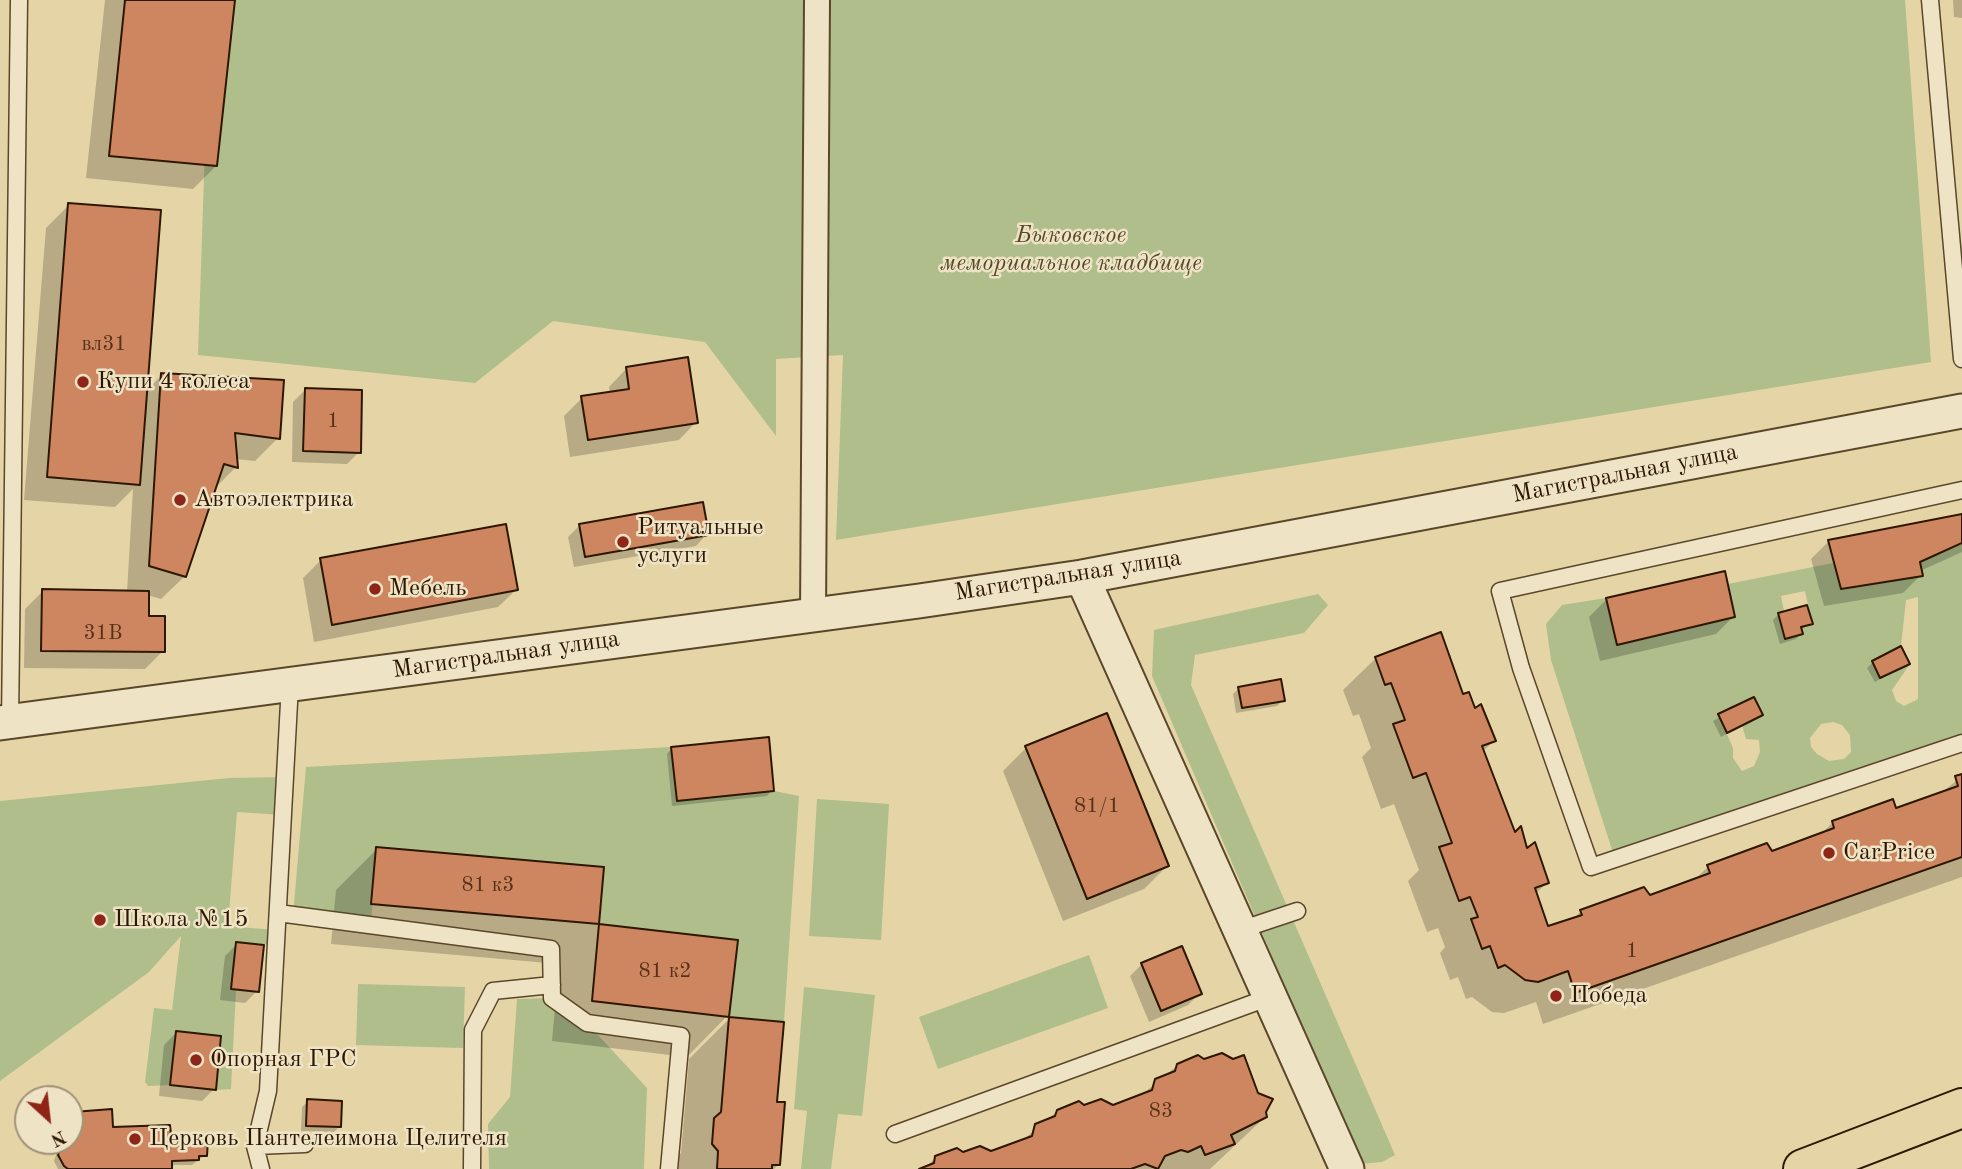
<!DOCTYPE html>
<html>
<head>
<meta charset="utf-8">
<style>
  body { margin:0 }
  #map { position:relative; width:1962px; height:1169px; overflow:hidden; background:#e5d5a6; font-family:"Old Standard TT",serif }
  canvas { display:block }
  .north { position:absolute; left:14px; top:1085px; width:70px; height:70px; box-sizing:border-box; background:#eee4c5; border:2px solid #a19276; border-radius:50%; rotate:153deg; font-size:19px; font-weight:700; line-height:28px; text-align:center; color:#2e1700 }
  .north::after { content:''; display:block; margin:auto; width:24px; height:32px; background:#8f2418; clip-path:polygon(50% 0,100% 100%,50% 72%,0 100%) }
</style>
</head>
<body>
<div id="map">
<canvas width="1962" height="1169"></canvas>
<div class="north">N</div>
</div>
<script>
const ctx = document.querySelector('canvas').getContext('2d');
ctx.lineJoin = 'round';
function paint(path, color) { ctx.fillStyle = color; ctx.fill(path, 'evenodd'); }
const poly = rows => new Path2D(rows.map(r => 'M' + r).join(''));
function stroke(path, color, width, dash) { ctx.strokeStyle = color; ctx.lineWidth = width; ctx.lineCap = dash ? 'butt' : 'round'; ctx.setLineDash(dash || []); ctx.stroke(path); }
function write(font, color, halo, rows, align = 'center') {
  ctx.font = font + ' "Old Standard TT",serif'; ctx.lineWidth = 5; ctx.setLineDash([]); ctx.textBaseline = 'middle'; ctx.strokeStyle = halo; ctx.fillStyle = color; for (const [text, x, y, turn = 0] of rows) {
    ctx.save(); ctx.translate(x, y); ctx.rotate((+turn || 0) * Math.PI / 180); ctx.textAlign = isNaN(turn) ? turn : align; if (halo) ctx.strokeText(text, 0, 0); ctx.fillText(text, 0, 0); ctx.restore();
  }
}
const green = poly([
  [210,0,1905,0,1931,362,836,540,843,355,776,359,776,436,705,342,553,321,475,383,198,355],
  [1962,543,1962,743,1615,859,1551,660,1546,624,1562,605,1606,598,1618,644,1735,617,1728,584,1833,563,1842,589,1922,576,1920,562],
  [1805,591,1812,624,1801,627,1803,634,1786,639,1778,613,1784,611,1781,596],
  [1918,597,1918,699,1904,706,1896,701,1892,690,1910,664,1881,678,1872,661,1901,646,1906,600],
  [1754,697,1742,725,1746,739,1759,740,1760,752,1754,766,1742,771,1733,758,1733,748,1718,714],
  [1833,722,1842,725,1850,735,1851,752,1844,759,1829,761,1817,754,1811,747,1810,738,1821,724],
  [1318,594,1328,605,1304,633,1195,655,1191,685,1395,1155,1382,1162,1361,1164,1152,676,1154,630],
  [671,747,677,801,774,791,799,796,784,1022,729,1017,738,940,599,924,604,867,376,847,371,925,293,915,306,767],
  [285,777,284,815,237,812,228,926,275,930,275,945,236,942,231,988,236,991,231,1089,216,1090,221,1036,176,1031,170,1085,148,1086,145,1082,154,1008,172,1010,181,936,149,972,0,1081,0,801,229,778],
  [817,799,889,804,881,940,809,936],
  [1089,955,1108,1008,938,1069,919,1017],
  [358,984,465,987,463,1048,356,1045],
  [804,987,875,995,862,1116,838,1114,831,1169,801,1169,807,1111,794,1109],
  [552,998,587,1023,647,1088,644,1169,489,1169,488,1124,510,1097,517,999]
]);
const shadow = poly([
  [105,0,233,0,216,166,193,189,86,178],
  [1953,0,1962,0,1962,18,1954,17],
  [69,205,146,391,162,375,278,438,255,461,235,459,236,467,214,489,185,576,161,599,147,595,147,618,163,651,145,669,24,668,25,609,43,591,127,592,133,489,115,507,24,500,46,228],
  [626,369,696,422,679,440,570,457,564,416,582,398,610,393,609,387],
  [305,390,359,452,347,464,292,462,293,402],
  [1962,516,1962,552,1920,571,1921,575,1903,593,1824,606,1811,559,1829,541],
  [580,525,707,534,696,546,574,567,568,537],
  [321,560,516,590,498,607,314,642,303,578],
  [1607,599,1733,617,1716,634,1600,661,1589,617],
  [1779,614,1811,623,1800,630,1801,634,1796,639,1780,644,1773,620],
  [1376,658,1462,696,1494,741,1482,752,1515,835,1547,883,1535,894,1547,929,1572,920,1581,911,1649,898,1693,881,1708,867,1772,853,1819,836,1833,822,1895,810,1940,794,1962,776,1962,877,1543,1024,1536,1002,1504,1013,1492,1012,1472,997,1466,999,1458,977,1450,980,1440,953,1445,947,1438,928,1427,932,1408,881,1419,870,1394,804,1381,809,1362,757,1371,748,1359,714,1353,716,1343,690],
  [1873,662,1908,663,1875,682,1867,668],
  [1239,688,1283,700,1277,706,1236,713,1233,694],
  [1753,699,1761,715,1721,737,1713,721],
  [672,748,772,790,767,796,672,806,667,754],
  [1026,748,1167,866,1144,889,1063,921,1003,771],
  [377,849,602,869,597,925,736,942,727,1016,687,1057,552,1041,559,964,331,944,336,890],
  [237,944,257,991,245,1003,220,1000,225,956],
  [1142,964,1200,993,1188,1005,1149,1022,1130,976],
  [730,1018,776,1103,778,1165,774,1169,674,1169,674,1160,681,1153,689,1059],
  [176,1033,214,1089,202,1101,159,1096,164,1045],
  [1178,1065,1264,1111,1265,1117,1210,1169,924,1169,936,1157,991,1153,1019,1143,1058,1111,1113,1107,1139,1097],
  [308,1101,339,1127,334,1132,301,1131,302,1107],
  [74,1114,111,1128,169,1137,205,1155,192,1165,170,1165,170,1169,58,1169,54,1161,57,1152,70,1141,70,1117]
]);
const building = poly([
  [125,0,235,0,217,166,109,156,125,0],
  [68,203,161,210,140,485,47,477,68,203],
  [688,357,698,423,588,440,581,396,629,389,626,367,688,357],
  [161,373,284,380,280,439,235,433,238,468,224,464,186,577,149,566,161,373],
  [305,388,362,390,361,453,303,451,305,388],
  [703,502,709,535,585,557,579,524,703,502],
  [1962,514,1962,543,1920,562,1923,576,1841,589,1828,540,1962,514],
  [506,524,518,590,332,625,320,558,506,524],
  [1725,571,1735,617,1617,645,1606,598,1725,571],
  [42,589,149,591,149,616,165,616,165,652,41,651,42,589],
  [1807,605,1813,624,1801,627,1803,634,1785,639,1778,613,1807,605],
  [1441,632,1463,694,1469,692,1475,708,1481,704,1496,741,1482,746,1515,832,1521,826,1527,848,1535,842,1549,883,1535,888,1548,926,1582,915,1580,910,1644,887,1650,895,1710,873,1707,865,1767,843,1772,851,1834,828,1832,821,1893,799,1896,808,1958,786,1955,776,1962,774,1962,857,1575,993,1568,971,1538,982,1525,980,1505,965,1498,968,1490,946,1482,949,1471,919,1478,917,1470,897,1459,901,1439,847,1452,843,1426,773,1413,778,1393,724,1405,720,1391,683,1385,685,1375,657,1441,632],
  [1901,646,1910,664,1880,678,1872,661,1901,646],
  [1281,679,1285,701,1242,708,1238,687,1281,679],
  [1754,697,1763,715,1727,733,1718,714,1754,697],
  [1107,713,1169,866,1087,899,1025,746,1107,713],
  [769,737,774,791,677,801,671,747,769,737],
  [376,847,604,867,599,924,371,904,376,847],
  [599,924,738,940,729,1017,592,1001,599,924],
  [236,942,264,945,259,992,231,989,236,942],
  [1182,946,1202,994,1161,1011,1141,963,1182,946],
  [729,1017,784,1022,777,1102,785,1102,780,1165,772,1165,772,1169,717,1169,718,1151,712,1144,714,1118,721,1112,729,1017],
  [176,1031,221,1036,216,1090,170,1085,176,1031],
  [1222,1053,1233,1059,1244,1055,1258,1093,1273,1099,1266,1112,1267,1117,1231,1135,1235,1144,1205,1155,1201,1146,1188,1152,1181,1150,1165,1156,1158,1169,1145,1164,1131,1169,919,1169,934,1163,935,1156,957,1148,963,1152,980,1146,991,1151,1032,1136,1035,1124,1055,1116,1057,1110,1079,1101,1084,1105,1101,1099,1113,1105,1152,1090,1155,1079,1175,1071,1177,1064,1198,1055,1204,1059,1222,1053],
  [307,1099,342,1101,341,1127,306,1126,307,1099],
  [112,1109,113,1127,170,1125,171,1135,199,1135,199,1140,208,1140,207,1156,199,1156,199,1160,172,1161,172,1169,68,1169,64,1166,58,1155,62,1144,70,1141,74,1135,73,1112,112,1109]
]);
const service = poly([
  [1930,0,1962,359],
  [1962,490,1500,591,1521,668,1591,867,1962,743],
  [10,722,19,0],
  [278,913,551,949,552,998,587,1023,681,1036,669,1169],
  [1240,930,1297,911],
  [895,1134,1270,997],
  [255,1146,305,1144],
  [261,1169,255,1146,268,1091,290,684],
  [472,1169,473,1030,493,991,552,985]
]);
const pedestrian = poly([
  [813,614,817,0]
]);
const minor = poly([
  [1082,577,1347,1169],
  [0,723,919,601,1082,577,1962,411]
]);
const primary = poly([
  [1803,1169,1962,1108]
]);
const markers = [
  [83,382,7,"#8f2418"],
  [180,500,7,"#8f2418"],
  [623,542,7,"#8f2418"],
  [375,589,7,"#8f2418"],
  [1829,853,7,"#8f2418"],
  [100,920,7,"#8f2418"],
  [1556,996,7,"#8f2418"],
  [196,1060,7,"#8f2418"],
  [135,1139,7,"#8f2418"]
];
const numberNames = [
  ["вл31",104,344],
  ["1",333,421],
  ["31В",103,633],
  ["81/1",1097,806],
  ["81 к3",488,885],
  ["1",1632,951],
  ["81 к2",665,971],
  ["83",1161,1111]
];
const parkNames = [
  ["Быковское",1071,236],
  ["мемориальное кладбище",1071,264]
];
const poiNames = [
  ["Купи 4 колеса",97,382],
  ["Автоэлектрика",194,500],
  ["Ритуальные",637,528],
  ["услуги",637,556],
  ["Мебель",389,589],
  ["CarPrice",1843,853],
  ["Школа №15",114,920],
  ["Победа",1570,996],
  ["Опорная ГРС",210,1060],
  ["Церковь Пантелеимона Целителя",149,1139]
];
const streetNames = [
  ["Магистральная улица",1625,474,-11],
  ["Магистральная улица",1068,576,-9],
  ["Магистральная улица",506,655,-8]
];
paint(green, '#afbe8b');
paint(shadow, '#0003');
paint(building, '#cd865f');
stroke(building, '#2e1700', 2);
stroke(service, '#5c462a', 19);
stroke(pedestrian, '#5c462a', 28);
stroke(minor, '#5c462a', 37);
stroke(primary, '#2e1700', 42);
stroke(service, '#eee4c5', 16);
stroke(pedestrian, '#eee4c5', 24);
stroke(minor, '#eee4c5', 33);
stroke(primary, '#e5d5a6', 38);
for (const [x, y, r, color] of markers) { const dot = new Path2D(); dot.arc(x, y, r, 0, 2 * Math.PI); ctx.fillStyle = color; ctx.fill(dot); stroke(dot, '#eee4c5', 2.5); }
write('21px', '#563318', null, numberNames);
write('italic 24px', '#55492a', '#eee4c5', parkNames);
write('24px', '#2e1700', '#eee4c5', poiNames, 'left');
write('24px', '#2e1700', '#eee4c5', streetNames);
</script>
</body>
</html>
